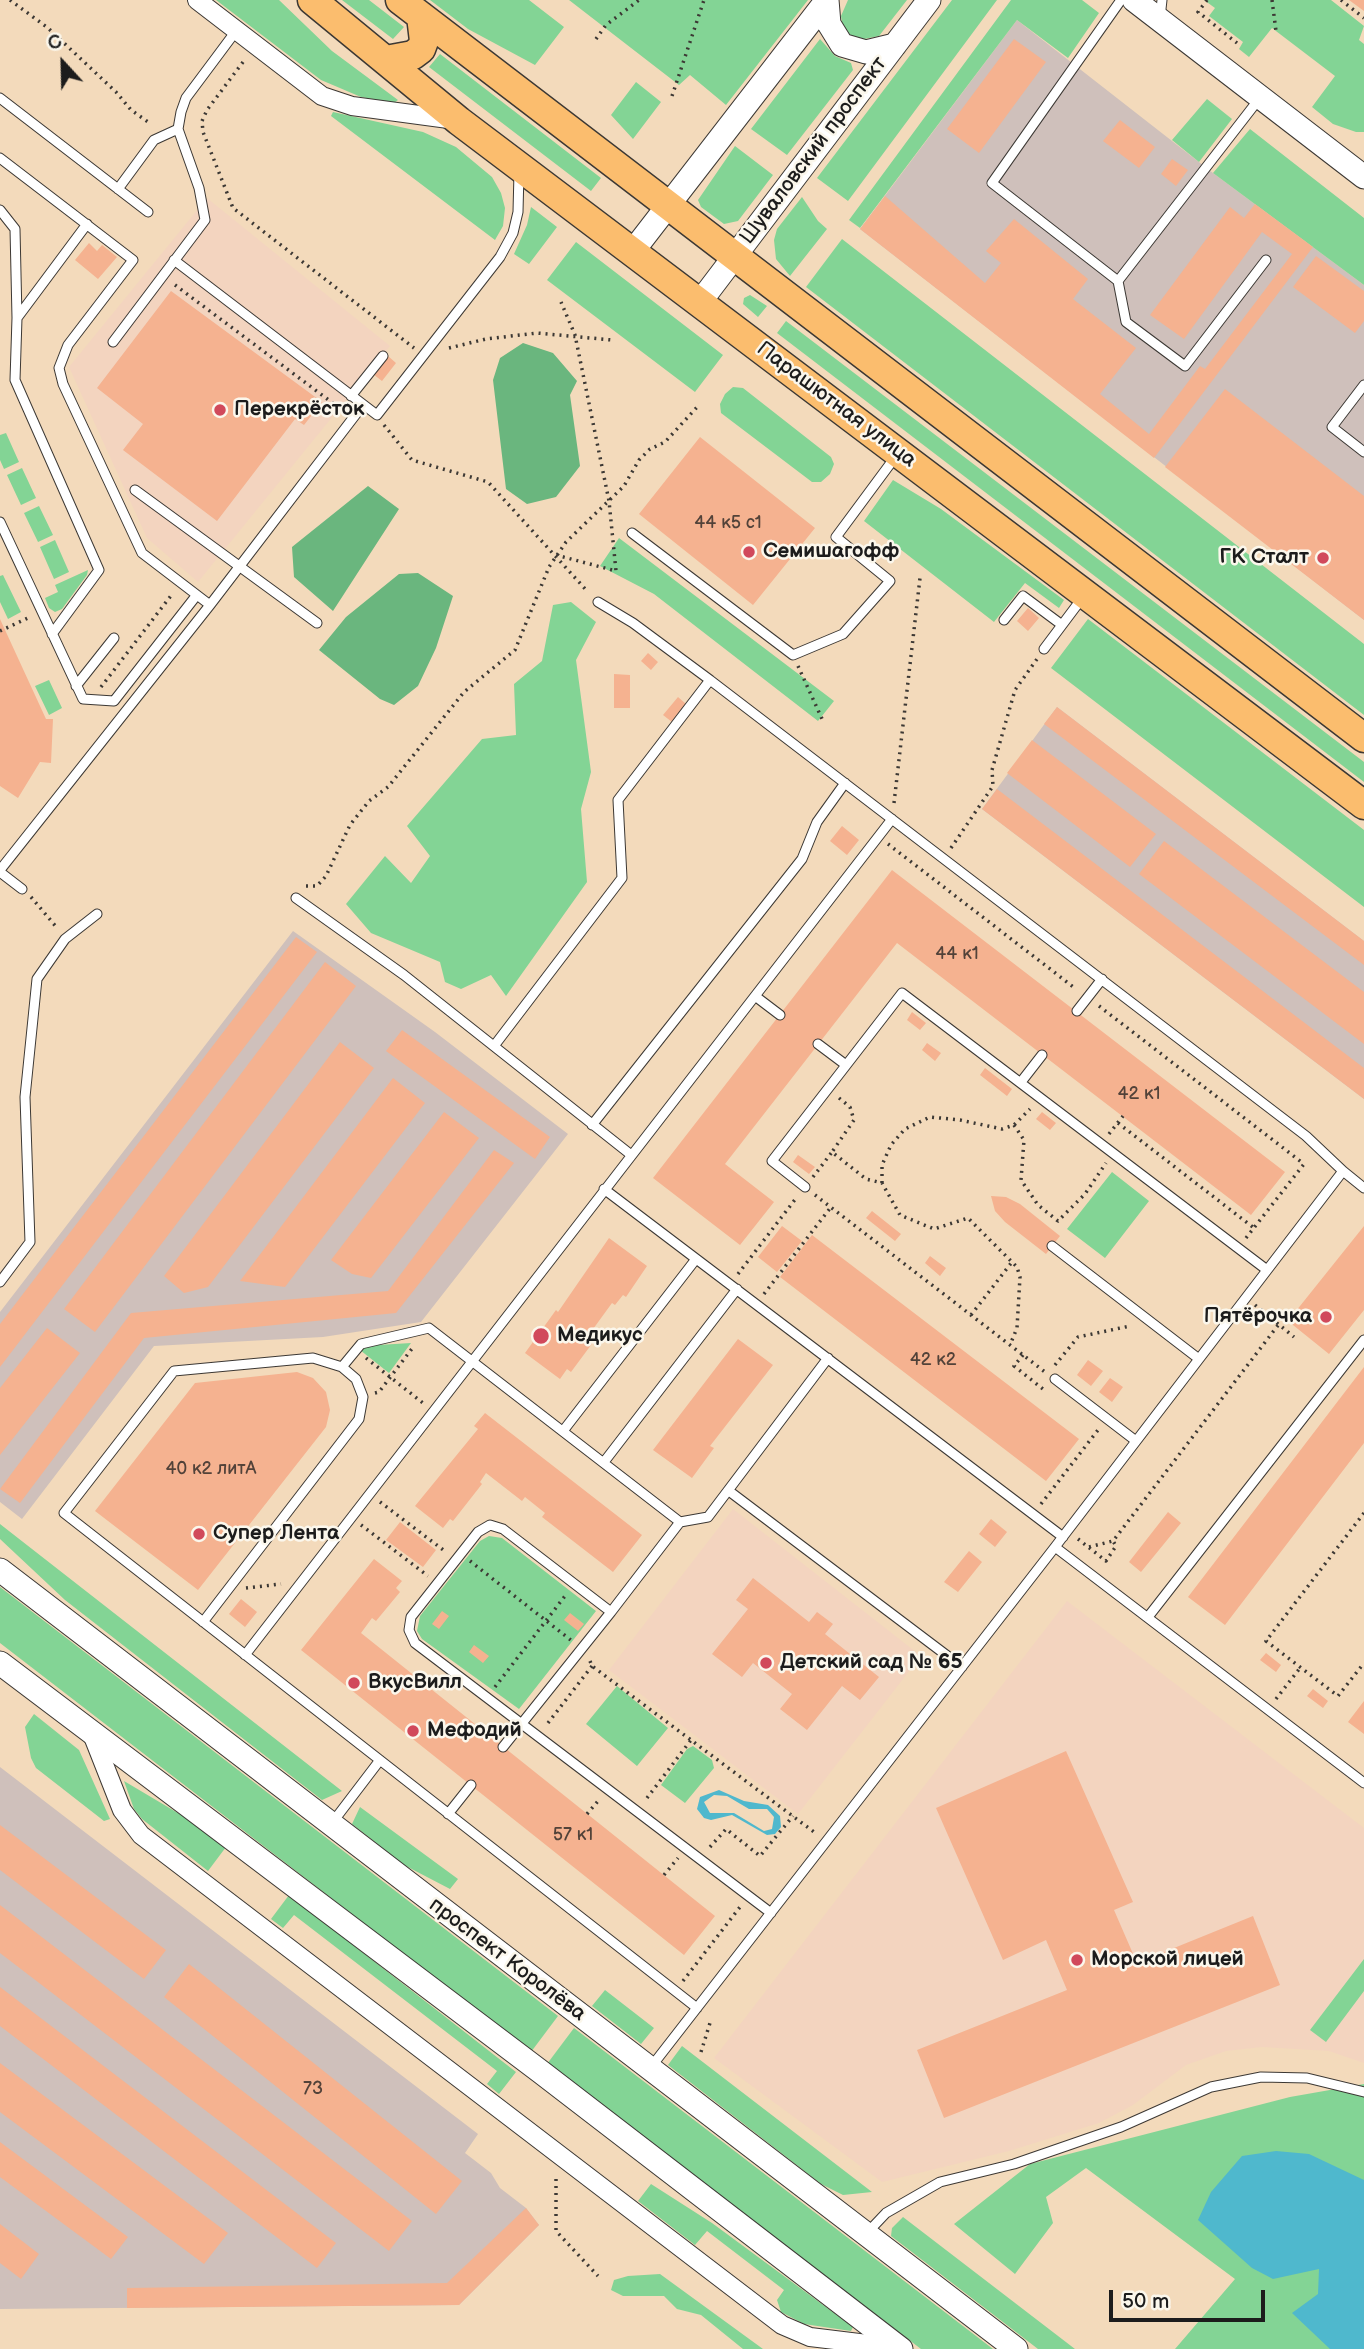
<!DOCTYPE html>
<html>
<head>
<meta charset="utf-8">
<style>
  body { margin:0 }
  #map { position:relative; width:1364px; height:2349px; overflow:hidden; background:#f3dabb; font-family:"Balsamiq Sans",sans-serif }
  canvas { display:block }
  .north { position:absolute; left:28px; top:28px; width:70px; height:70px; -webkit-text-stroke:5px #fbf7ec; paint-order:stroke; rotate:338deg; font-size:19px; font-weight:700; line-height:28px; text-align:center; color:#1c1c1c }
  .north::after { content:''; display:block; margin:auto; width:24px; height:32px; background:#1c1c1c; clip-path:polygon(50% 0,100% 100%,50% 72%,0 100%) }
  .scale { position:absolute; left:1109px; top:2290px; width:156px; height:32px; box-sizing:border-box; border:4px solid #1c1c1c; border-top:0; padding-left:9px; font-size:21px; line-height:24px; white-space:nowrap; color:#1c1c1c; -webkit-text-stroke:5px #fbf7ec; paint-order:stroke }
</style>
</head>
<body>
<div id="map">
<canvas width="1364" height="2349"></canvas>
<div class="north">С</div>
<div class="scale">50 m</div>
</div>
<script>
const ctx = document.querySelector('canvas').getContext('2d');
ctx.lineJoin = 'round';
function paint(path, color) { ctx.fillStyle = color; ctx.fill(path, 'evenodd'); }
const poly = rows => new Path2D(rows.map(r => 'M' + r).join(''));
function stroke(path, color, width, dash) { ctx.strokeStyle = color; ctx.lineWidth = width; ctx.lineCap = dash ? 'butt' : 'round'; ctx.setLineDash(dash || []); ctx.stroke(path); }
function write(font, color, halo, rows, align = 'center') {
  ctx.font = font + ' "Balsamiq Sans",sans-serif'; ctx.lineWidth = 5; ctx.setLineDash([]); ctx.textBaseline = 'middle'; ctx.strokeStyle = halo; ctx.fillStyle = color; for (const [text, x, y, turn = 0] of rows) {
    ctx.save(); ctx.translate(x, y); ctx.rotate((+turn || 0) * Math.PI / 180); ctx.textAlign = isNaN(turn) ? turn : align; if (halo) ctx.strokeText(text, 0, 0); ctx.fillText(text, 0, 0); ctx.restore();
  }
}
const built = poly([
  [207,198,390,346,198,582,147,538,69,367],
  [733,1509,921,1656,798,1814,609,1670],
  [1067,1601,1364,1828,1364,2063,1329,2051,1262,2047,1226,2051,1186,2065,1133,2105,1099,2123,1009,2151,882,2182,714,2058]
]);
const industrial = poly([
  [1017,20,1213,173,1364,285,1364,620,860,229],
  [1057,707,1364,941,1364,1099,982,809],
  [293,931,435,1032,568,1134,421,1322,323,1337,154,1346,22,1519,0,1502,0,1312],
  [0,1767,478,2134,465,2153,491,2173,500,2188,526,2208,539,2225,459,2305,0,2309]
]);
const green = poly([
  [216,0,279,0,332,51,398,100,394,103,361,97,321,80],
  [342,0,369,0,404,27,393,39],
  [430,0,529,0,564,27,535,65,468,29],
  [569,0,808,0,726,105,690,75,679,85],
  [848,0,907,0,879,36,859,40,850,36,843,27,841,16],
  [952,0,997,0,848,201,817,178],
  [1011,0,1082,0,1099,13,1068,58,1017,20,860,228,849,220],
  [1204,0,1331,0,1364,26,1359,40,1364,44,1364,132,1356,132,1333,124,1312,107,1335,76,1272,28,1249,57,1239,49,1243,42,1209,16,1215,8],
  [820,39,835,56,851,63,853,70,787,155,751,129],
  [440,54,601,178,591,191,429,67],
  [636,82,661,102,633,139,611,115],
  [1207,99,1232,119,1199,162,1172,140],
  [333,112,423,132,456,147,492,177,501,193,505,208,503,226,495,240,331,116],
  [1250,129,1364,218,1364,285,1213,173],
  [735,146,773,175,738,221,724,224,701,207,698,200],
  [802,197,818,221,827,229,790,276,776,259,774,240,777,229],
  [531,207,557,227,529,264,514,254,527,225],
  [842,239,1364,644,1364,715,806,287],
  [576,242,723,355,695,392,547,280],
  [750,295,767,306,758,317,743,304,744,298],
  [786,321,1364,762,1364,782,777,333],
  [733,387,743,388,831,457,834,464,830,474,821,482,812,482,721,413,720,404,725,394],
  [6,433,19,462,4,469,0,460,0,435],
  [22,468,36,498,21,505,7,475],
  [893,480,941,509,1064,600,1059,608,1025,583,994,622,864,521],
  [39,506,53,535,38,542,24,513],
  [619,538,834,701,818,721,654,594,600,566],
  [55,540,69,572,54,579,40,547],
  [88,570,87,575,62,609,55,612,49,608,45,598,58,592,55,585],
  [3,575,21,612,8,619,0,602,0,576],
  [571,602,596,622,576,660,591,772,581,809,587,882,506,996,491,975,461,989,445,982,440,962,371,933,346,904,385,856,411,883,430,856,407,826,482,739,516,735,514,684,542,661,553,605],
  [1088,619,1364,830,1364,907,1051,668],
  [49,680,62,708,49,715,35,686],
  [1112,1172,1149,1201,1105,1258,1067,1229],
  [411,1343,389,1373,360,1350,362,1346],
  [0,1524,342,1791,322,1800,65,1600,0,1539],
  [489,1536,502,1538,596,1611,519,1709,422,1639,417,1631,420,1616,480,1541],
  [0,1587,558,2016,531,2052,0,1643],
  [617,1686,668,1728,637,1766,586,1724],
  [34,1714,79,1750,110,1819,104,1821,36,1768,31,1758,25,1727],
  [693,1746,712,1760,714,1768,685,1803,661,1785,687,1749],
  [124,1781,188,1819,226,1847,208,1871,142,1819,134,1809],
  [360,1807,458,1879,450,1889,404,1865,352,1824],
  [289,1895,516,2072,499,2094,487,2084,497,2071,294,1915,283,1928,271,1919],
  [1364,1959,1364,1991,1326,2042,1310,2030],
  [605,1990,654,2028,641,2044,592,2006],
  [574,2028,993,2349,921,2349,547,2064],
  [682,2046,872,2192,843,2195,821,2184,668,2065],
  [1364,2084,1364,2349,1175,2349,1235,2279,1086,2168,1046,2197,1053,2223,1015,2274,954,2224,1030,2164,1290,2097],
  [651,2184,712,2223,853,2327,851,2331,804,2324,781,2312,777,2300,784,2290,707,2231,695,2245,638,2201],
  [903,2217,1075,2349,1038,2349,891,2236,892,2228],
  [660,2274,763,2349,743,2349,701,2315,677,2309,664,2296,623,2296,611,2290,614,2280,628,2276]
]);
const forest = poly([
  [523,343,553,353,577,381,570,395,580,466,556,497,527,504,506,489,493,380,500,358],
  [368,486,399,509,333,611,294,577,292,547],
  [418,573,453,596,436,648,418,686,394,705,380,699,319,650,346,617,399,574]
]);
const water = poly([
  [719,1790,744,1801,768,1805,780,1816,781,1827,775,1834,767,1835,732,1815,711,1820,704,1818,697,1809,700,1797],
  [714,1795,727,1796,749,1809,767,1809,774,1817,772,1829,764,1831,734,1813,710,1813,704,1802],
  [1276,2151,1309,2154,1364,2180,1364,2349,1330,2349,1292,2313,1318,2294,1319,2269,1273,2279,1252,2268,1198,2220,1211,2192,1242,2156]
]);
const building = poly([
  [1349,0,1364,0,1364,11],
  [1014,39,1046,62,979,153,947,129],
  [1120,120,1155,147,1139,168,1103,141],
  [1172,159,1188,170,1176,186,1161,174],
  [885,196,985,283,1001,263,986,251,1014,219,1088,279,1073,299,1136,348,1100,394,1149,434,1200,366,1205,369,1292,254,1262,232,1184,339,1150,315,1230,207,1244,218,1255,204,1313,247,1154,458,860,229],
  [89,243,97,251,102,245,117,257,98,279,75,260],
  [1316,256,1364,291,1364,321,1355,333,1293,287],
  [171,291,322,402,304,425,295,419,217,521,123,450,143,424,97,388],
  [388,356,396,363,382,381,373,374],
  [1225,389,1364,496,1364,620,1165,467],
  [700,437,815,528,753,605,639,514],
  [1028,608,1039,618,1028,631,1017,621],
  [0,619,46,719,53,719,51,763,40,762,18,798,0,786],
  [648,653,658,662,651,670,641,661],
  [614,674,630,675,630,708,614,708],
  [678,697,686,704,672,722,663,715],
  [1057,707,1364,941,1364,965,1044,724],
  [1032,740,1156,834,1130,867,1007,773],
  [997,789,1364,1068,1364,1099,982,809],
  [842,826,859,840,847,855,830,841],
  [1164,841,1364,992,1364,1044,1139,874],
  [892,870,1285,1172,1251,1215,897,943,725,1164,774,1202,740,1245,653,1178],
  [296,937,317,952,0,1367,0,1324],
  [325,962,356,986,95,1332,64,1309],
  [912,1012,926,1023,920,1030,907,1020],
  [402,1030,550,1137,535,1159,386,1051],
  [340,1042,374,1068,208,1287,184,1293,164,1276],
  [927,1043,941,1053,935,1061,922,1050],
  [985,1068,1012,1089,1007,1096,980,1075],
  [393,1078,425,1103,285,1287,240,1281],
  [444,1112,479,1138,371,1278,352,1274,331,1260],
  [1042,1112,1056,1123,1050,1130,1036,1119],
  [494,1150,514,1163,396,1313,144,1338,20,1503,0,1489,131,1313,388,1291],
  [798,1155,815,1167,809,1174,793,1162],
  [991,1196,1006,1197,1020,1204,1060,1236,1046,1254,1005,1222,995,1211],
  [872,1211,901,1234,895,1241,866,1218],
  [782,1226,802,1241,777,1272,758,1257],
  [1364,1226,1364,1310,1329,1354,1288,1321],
  [812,1235,1079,1439,1046,1481,780,1277],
  [609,1238,647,1266,626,1297,623,1295,615,1305,612,1303,588,1336,594,1341,571,1372,567,1369,560,1379,525,1353,556,1310,558,1312],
  [930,1256,946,1268,940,1276,925,1263],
  [47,1328,80,1353,0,1455,0,1388],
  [738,1339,773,1365,710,1446,714,1448,692,1478,653,1450],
  [1088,1360,1103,1371,1091,1386,1077,1375],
  [1364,1367,1364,1443,1225,1625,1188,1597],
  [297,1372,313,1378,326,1392,330,1410,326,1427,198,1590,95,1511,195,1383],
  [1110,1378,1123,1387,1112,1402,1099,1392],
  [485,1413,642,1535,613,1572,542,1517,545,1513,525,1497,522,1501,486,1473,480,1482,482,1484,453,1521,450,1519,443,1528,415,1506,478,1429,474,1426],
  [1168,1512,1181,1523,1141,1572,1129,1562],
  [991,1519,1007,1532,995,1547,979,1534],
  [400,1522,436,1550,423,1567,386,1540],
  [969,1551,982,1562,958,1592,944,1582],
  [374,1559,402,1581,396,1588,400,1592,376,1621,372,1618,361,1633,715,1916,684,1955,301,1650],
  [753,1578,809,1622,817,1612,833,1624,825,1634,879,1677,860,1700,842,1686,807,1730,780,1709,792,1694,753,1663,742,1677,712,1654,748,1609,736,1600],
  [241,1599,257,1612,245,1627,229,1614],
  [442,1611,449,1616,439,1629,432,1624],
  [570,1613,584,1624,578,1631,564,1620],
  [474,1645,489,1656,483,1663,469,1652],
  [1266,1653,1281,1665,1276,1672,1260,1660],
  [1313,1689,1328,1701,1323,1708,1307,1696],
  [1364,1701,1364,1734,1348,1722],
  [1066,1751,1133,1902,1114,1910,1137,1963,1253,1916,1280,1985,944,2118,917,2050,1067,1990,1046,1940,1003,1960,936,1808],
  [0,1825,166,1950,144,1979,0,1870],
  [0,1905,412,2221,389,2251,0,1953],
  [189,1964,462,2181,436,2214,164,1997],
  [0,1987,336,2243,317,2268,0,2026],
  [0,2063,228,2233,204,2264,0,2112],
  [0,2142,128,2237,111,2259,0,2177],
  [526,2208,539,2225,459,2305,127,2308,127,2288,447,2283],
  [0,2224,39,2254,21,2279,0,2263]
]);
const path = poly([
  [10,0,48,28,116,92,131,110,151,124],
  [1207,0,1198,12,1237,43],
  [1272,0,1276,31],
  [1341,0,1364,18],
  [596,39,606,25,639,0],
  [243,62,207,110,202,121,203,132,233,208,414,348],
  [672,96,704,0],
  [175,285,342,410],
  [449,348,486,339,537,333,612,340],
  [384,425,412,460,488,482,588,592],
  [556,555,616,571,609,501,575,335,561,302],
  [0,631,30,617],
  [798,666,823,721],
  [101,687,173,593],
  [894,803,920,578],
  [888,844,1076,989],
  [951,848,993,786,992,770,1015,690,1037,659],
  [306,886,317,886,326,876,350,825,369,801,388,787,464,692,515,650,549,567,566,542,624,486,639,460,650,449,665,442,699,405],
  [31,897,58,929],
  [1099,1006,1304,1164],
  [839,1098,850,1107,854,1120,832,1152,866,1179,882,1183,900,1215,934,1229,968,1218,1017,1267,1020,1277,1017,1328,1010,1345],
  [1118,1123,1254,1228],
  [1014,1125,1024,1140,1021,1180,1038,1205,1058,1221,1085,1194,1106,1163],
  [1109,1134,1123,1116],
  [813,1177,832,1152],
  [882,1183,882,1165,891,1145,905,1129,930,1117,960,1120,1002,1129,1014,1125,1030,1109],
  [815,1195,1045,1372],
  [1246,1238,1304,1164],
  [738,1274,797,1197],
  [764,1294,831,1207],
  [1255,1305,1294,1337],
  [971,1315,1012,1262],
  [1023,1355,1014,1366,1043,1389],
  [366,1358,423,1403],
  [1055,1365,1078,1337,1130,1326],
  [375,1393,379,1392,414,1346],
  [380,1502,446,1552],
  [1041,1504,1098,1430],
  [1364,1513,1266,1641,1338,1696,1364,1663],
  [361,1525,428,1576],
  [1078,1539,1106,1561,1116,1546,1113,1541,1279,1324],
  [1089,1547,1113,1541],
  [470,1561,572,1641],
  [246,1588,281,1584],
  [590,1661,592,1666,814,1832],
  [495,1687,565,1596],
  [1276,1699,1300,1668],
  [548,1723,592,1666],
  [647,1798,691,1740],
  [587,1814,598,1801],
  [710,1847,726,1829,760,1856,793,1816],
  [664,1875,678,1858],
  [683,1981,740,1907],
  [701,2052,710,2023],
  [556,2179,556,2231,598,2276]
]);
const service = poly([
  [1121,0,992,183,1118,281,1259,99],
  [1160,18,1162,0],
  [0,98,148,212],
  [0,158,133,260,68,345,59,368,63,384,142,553,210,605],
  [118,189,154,140,178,129],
  [0,210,15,229,17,318,87,224],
  [174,260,377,415,500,257,513,233,518,212,519,172],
  [1118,281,1126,322,1185,366,1266,260],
  [17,318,15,380,99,570,52,634],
  [113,342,205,220,199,188,178,129,181,112,186,98,236,31],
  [1364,385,1332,427,1364,452],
  [351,396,383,356],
  [135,490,317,623],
  [0,522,83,699,114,701,196,596],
  [632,533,793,655,843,634,890,581,836,537,896,456],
  [598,602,633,623,710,680],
  [1004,620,1023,596,1062,625],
  [1044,649,1083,597],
  [76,686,114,638],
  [0,870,210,605,363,405],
  [0,872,22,889],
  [296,898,404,975,630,1154],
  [755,996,780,1015],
  [1077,1011,1102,979],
  [818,1044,846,1065],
  [494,1046,622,878,618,800,710,680,1306,1136,1343,1171],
  [1021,1082,1042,1055],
  [592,1125,802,859,817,822,845,783],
  [805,1187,772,1161,902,993,1267,1270],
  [604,1189,1063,1537],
  [1052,1246,1199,1359],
  [0,1282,30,1242,25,1097,37,979,65,939,97,914],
  [342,1367,361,1344,429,1328,680,1522,708,1517,828,1358],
  [1055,1379,1136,1441],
  [563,1431,696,1259],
  [604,1462,737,1289],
  [729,1491,962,1667],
  [680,1522,611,1612,503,1529,490,1525,478,1532,411,1617,409,1630,415,1643,771,1913],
  [1055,1547,1364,1783],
  [1148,1617,1364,1340],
  [203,1622,359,1419,363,1397,356,1379,342,1367,313,1358,174,1371,64,1513,697,2008],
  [245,1655,892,819],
  [503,1747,611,1612],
  [448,1814,471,1785],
  [332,1823,380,1760],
  [651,2067,1055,1547,1343,1171,1364,1188],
  [867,2233,886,2213,940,2182,1014,2164,1121,2127,1211,2087,1261,2077,1307,2078,1364,2092]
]);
const minor = poly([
  [197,0,322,96,352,106,456,120],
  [92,1734,122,1810,141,1835,782,2325,810,2337,900,2348]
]);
const tertiary = poly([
  [827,0,829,24,842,45,866,52,895,45],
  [1134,0,1364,177],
  [633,251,827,0],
  [700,302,929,0],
  [0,1570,1016,2349],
  [0,1663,541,2072,901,2349]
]);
const primary = poly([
  [312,0,459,121,1364,805],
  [400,0,1364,738],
  [386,60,413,55,421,49,424,41,421,16]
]);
const markers = [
  [220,410,7,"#d1495b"],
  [749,552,7,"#d1495b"],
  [1323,558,7,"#d1495b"],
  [1326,1317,7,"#d1495b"],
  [541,1336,9,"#d1495b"],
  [199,1534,7,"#d1495b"],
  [766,1663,7,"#d1495b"],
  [354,1683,7,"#d1495b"],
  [413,1731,7,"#d1495b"],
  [1077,1960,7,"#d1495b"]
];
const numberNames = [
  ["44 к5 с1",728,523],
  ["44 к1",957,954],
  ["42 к1",1139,1094],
  ["42 к2",933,1360],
  ["40 к2 литА",211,1469],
  ["57 к1",573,1835],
  ["73",313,2089]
];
const streetNames = [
  ["Шуваловский проспект",814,151,-53],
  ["Парашютная улица",836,405,37],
  ["проспект Королёва",507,1960,37]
];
const poiNames = [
  ["Перекрёсток",234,410],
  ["Семишагофф",763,552],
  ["ГК Сталт",1309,558,"right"],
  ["Пятёрочка",1312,1317,"right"],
  ["Медикус",557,1336],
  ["Супер Лента",213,1534],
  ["Детский сад № 65",780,1663],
  ["ВкусВилл",368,1683],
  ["Мефодий",427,1731],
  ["Морской лицей",1091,1960]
];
paint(built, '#f3d4bf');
paint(industrial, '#cfc0bb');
paint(green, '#83d495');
paint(forest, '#6ab67e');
paint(water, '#4fb8cd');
paint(building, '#f5b290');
stroke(service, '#3c3834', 11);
stroke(minor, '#3c3834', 20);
stroke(tertiary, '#3c3834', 25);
stroke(primary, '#3c3834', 31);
stroke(path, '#3c3834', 3.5, [2, 5]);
stroke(service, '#fff', 9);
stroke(minor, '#fff', 18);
stroke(tertiary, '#fff', 23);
stroke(primary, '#fbbd6e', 28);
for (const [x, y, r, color] of markers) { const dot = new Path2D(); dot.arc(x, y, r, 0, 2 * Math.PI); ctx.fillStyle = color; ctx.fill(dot); stroke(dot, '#fbf7ec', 2.5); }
write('18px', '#524239', null, numberNames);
write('21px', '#1c1c1c', '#fbf7ec', streetNames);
write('bold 21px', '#1c1c1c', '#fbf7ec', poiNames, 'left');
</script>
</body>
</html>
